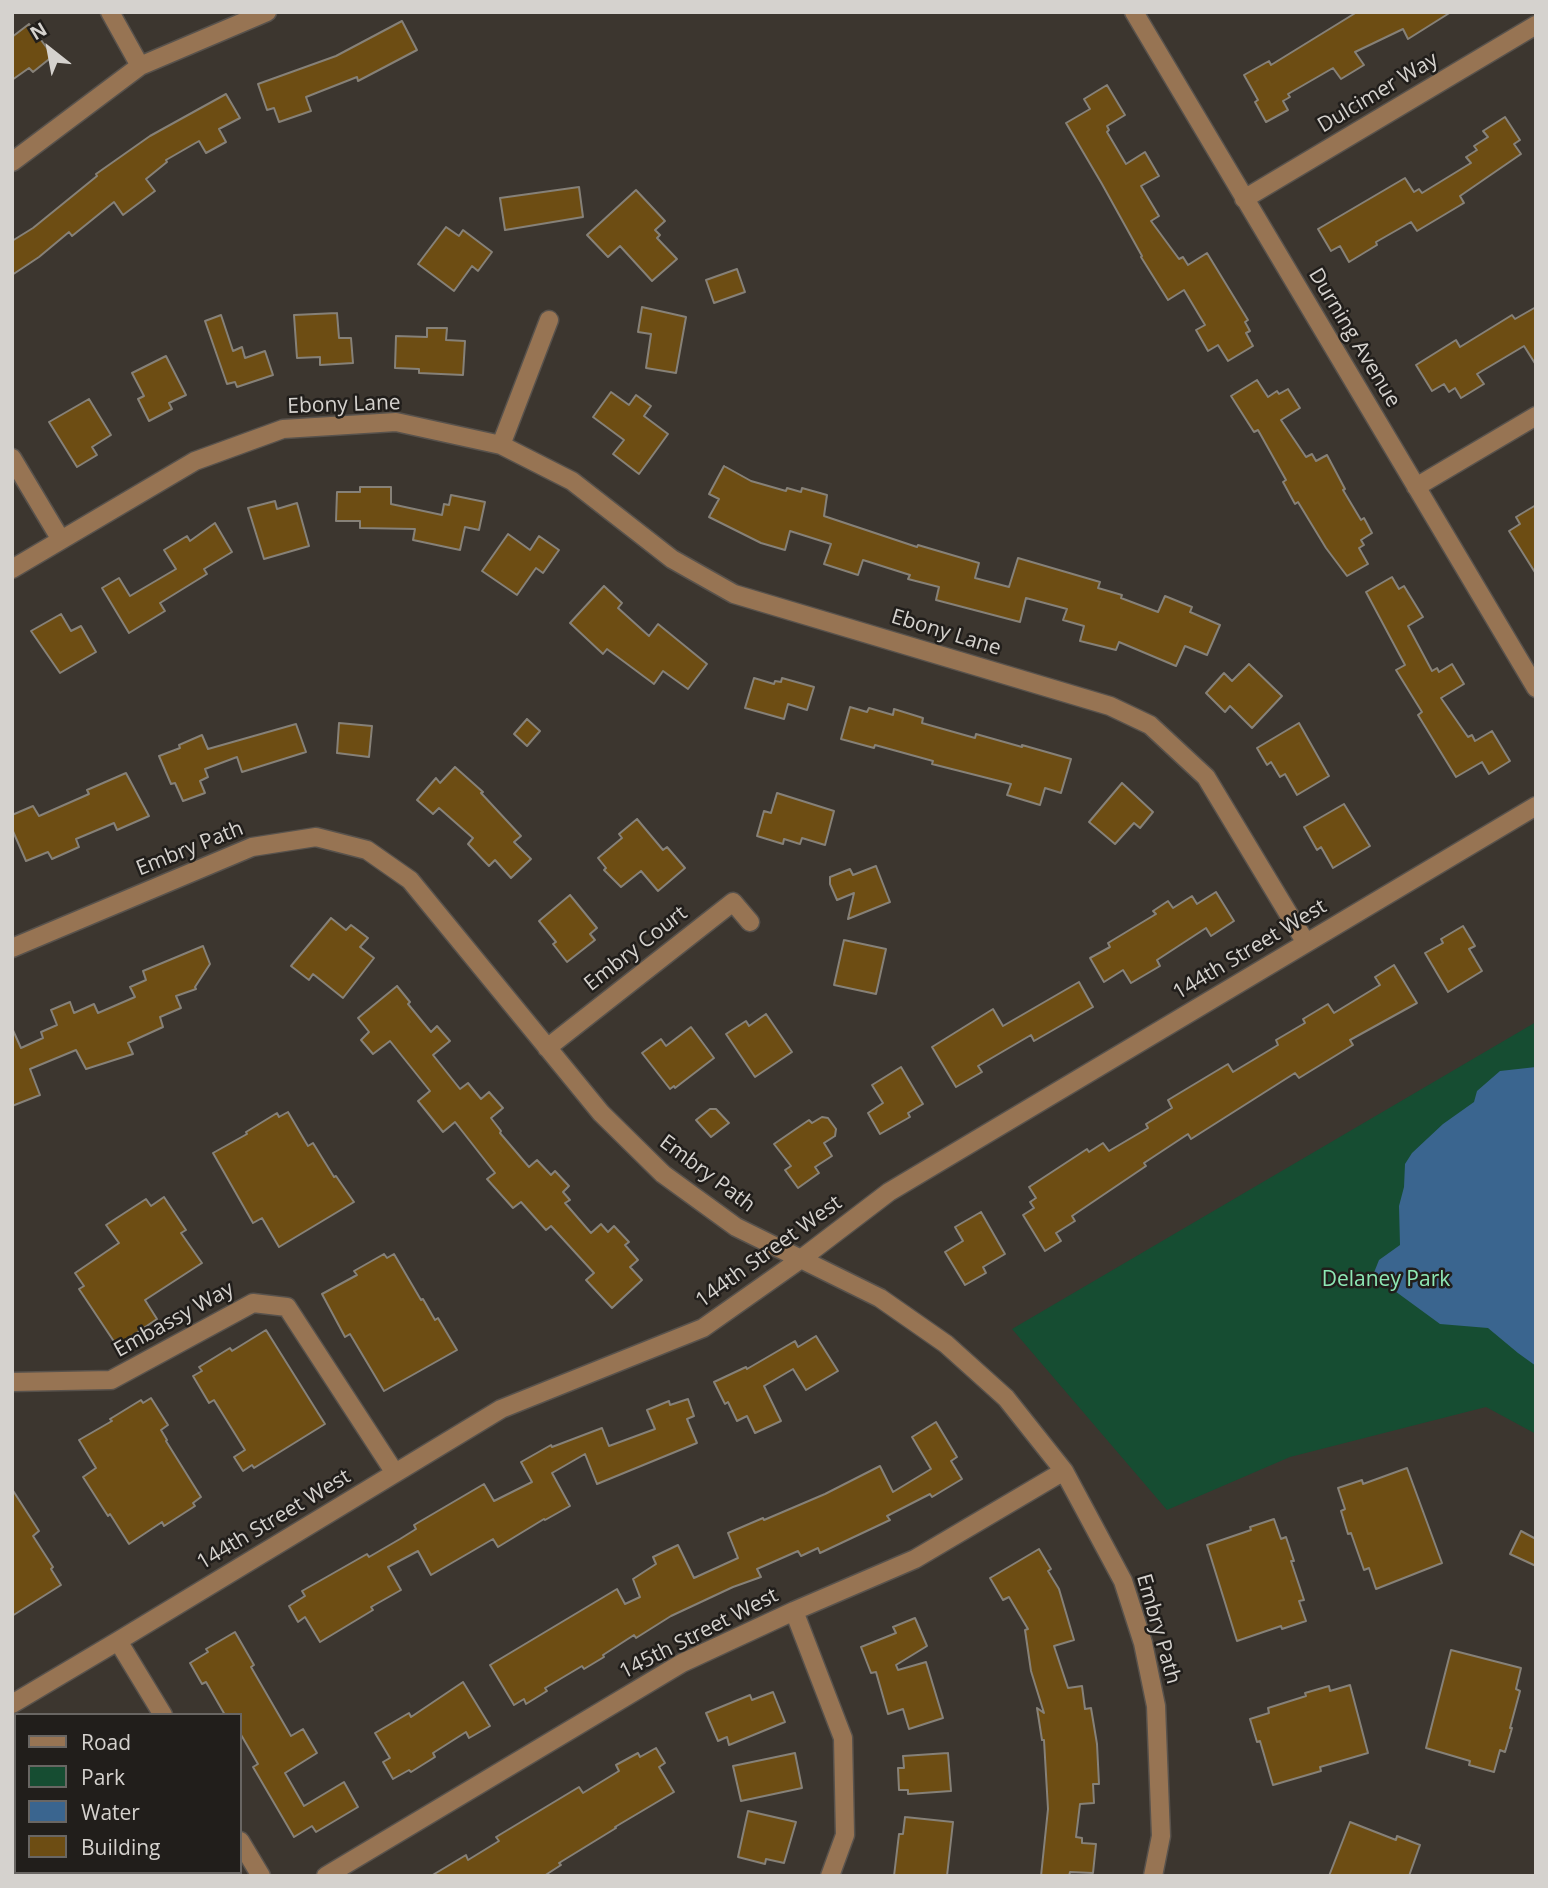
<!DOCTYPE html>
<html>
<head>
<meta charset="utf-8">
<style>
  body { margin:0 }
  #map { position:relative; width:1548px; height:1888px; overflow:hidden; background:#3c362f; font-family:"Open Sans",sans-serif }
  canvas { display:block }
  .frame { position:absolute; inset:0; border:14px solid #d5d2ce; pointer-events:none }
  .legend { position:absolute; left:14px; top:1713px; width:228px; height:161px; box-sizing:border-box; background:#211e1b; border:2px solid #696663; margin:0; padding:9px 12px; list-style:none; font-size:21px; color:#d5d2ce }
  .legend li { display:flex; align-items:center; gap:14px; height:35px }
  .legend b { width:35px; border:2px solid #696663 }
  .north { position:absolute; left:14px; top:14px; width:70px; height:70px; -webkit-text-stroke:5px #211e1b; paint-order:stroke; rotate:329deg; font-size:19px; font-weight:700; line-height:28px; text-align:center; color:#d5d2ce }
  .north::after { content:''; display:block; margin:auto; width:24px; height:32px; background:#d5d2ce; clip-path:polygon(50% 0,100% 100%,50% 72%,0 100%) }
</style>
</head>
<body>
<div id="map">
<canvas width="1548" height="1888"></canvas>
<div class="frame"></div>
<ul class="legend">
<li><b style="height:9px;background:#977453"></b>Road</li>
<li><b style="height:19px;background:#164d32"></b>Park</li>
<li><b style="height:19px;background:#3a658f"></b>Water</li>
<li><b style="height:19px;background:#6d4d13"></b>Building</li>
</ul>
<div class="north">N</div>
</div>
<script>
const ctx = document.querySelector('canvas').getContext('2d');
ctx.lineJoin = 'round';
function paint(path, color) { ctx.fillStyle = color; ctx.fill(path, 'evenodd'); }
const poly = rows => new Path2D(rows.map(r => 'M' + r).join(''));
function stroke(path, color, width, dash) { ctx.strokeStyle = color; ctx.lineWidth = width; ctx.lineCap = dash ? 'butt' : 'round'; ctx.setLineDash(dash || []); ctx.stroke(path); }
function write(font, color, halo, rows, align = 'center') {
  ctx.font = font + ' "Open Sans",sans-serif'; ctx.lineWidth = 5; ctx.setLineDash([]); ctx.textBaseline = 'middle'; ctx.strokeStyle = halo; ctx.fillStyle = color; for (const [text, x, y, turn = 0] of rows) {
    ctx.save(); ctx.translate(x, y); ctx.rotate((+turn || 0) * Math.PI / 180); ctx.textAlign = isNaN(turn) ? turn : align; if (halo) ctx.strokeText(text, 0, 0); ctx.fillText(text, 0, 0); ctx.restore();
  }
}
const green = poly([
  [1536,1022,1536,1434,1486,1407,1290,1457,1167,1510,1012,1329]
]);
const water = poly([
  [1536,1067,1536,1366,1518,1353,1488,1328,1440,1324,1373,1275,1379,1260,1400,1245,1399,1206,1404,1187,1405,1164,1412,1153,1443,1124,1474,1102,1477,1091,1500,1071]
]);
const building = poly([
  [1357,12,1451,12,1408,39,1403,29,1355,52,1364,65,1341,79,1333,68,1288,94,1290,97,1283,101,1288,110,1266,122,1255,102,1258,100,1244,75,1269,61,1271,65,1357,12],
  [402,21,417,50,358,81,357,77,306,97,311,111,279,122,274,108,267,110,258,84,336,56,402,21],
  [29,24,53,56,33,72,29,68,12,80,12,37,29,24],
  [1107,85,1125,115,1107,126,1109,130,1107,132,1126,164,1145,152,1159,176,1141,186,1159,216,1151,221,1179,259,1183,257,1188,265,1207,253,1248,320,1245,322,1250,331,1246,333,1253,346,1228,361,1218,345,1208,351,1196,330,1205,325,1184,290,1168,300,1141,257,1142,256,1102,184,1066,123,1090,109,1084,99,1107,85],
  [226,94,240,118,219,129,226,142,206,153,199,141,166,160,167,162,146,179,155,191,123,215,114,202,72,236,69,232,39,257,12,275,12,241,33,228,97,176,96,174,150,136,226,94],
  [1505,117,1520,140,1514,144,1521,154,1460,196,1464,203,1417,231,1411,222,1376,242,1377,245,1349,262,1340,246,1331,251,1318,229,1405,178,1414,192,1419,189,1422,193,1471,163,1466,157,1477,150,1474,146,1488,137,1483,131,1505,117],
  [579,187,583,217,505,230,500,198,579,187],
  [636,190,665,221,655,230,660,235,657,238,677,259,652,281,620,246,608,257,587,235,636,190],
  [446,227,459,236,463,230,492,252,478,271,472,266,454,291,418,264,446,227],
  [737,269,745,292,714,303,706,280,737,269],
  [642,307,686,317,676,373,646,368,651,334,638,332,642,307],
  [1536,307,1536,365,1524,346,1477,374,1484,384,1461,398,1455,388,1449,392,1444,384,1432,391,1416,365,1456,340,1460,347,1512,315,1515,319,1536,307],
  [337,313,339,338,351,338,353,363,320,365,320,357,297,358,294,315,337,313],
  [221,315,233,351,242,347,245,358,265,351,273,375,237,387,235,382,227,384,205,321,221,315],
  [427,328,447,328,446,340,465,341,463,375,419,373,419,369,395,368,396,336,427,337,427,328],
  [166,356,186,395,169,403,172,409,149,421,138,399,144,396,132,373,166,356],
  [1257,380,1268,397,1277,391,1279,394,1288,389,1300,408,1281,420,1306,457,1312,454,1316,461,1327,455,1345,489,1343,490,1361,520,1364,518,1372,533,1361,540,1364,545,1359,548,1368,564,1347,576,1326,548,1298,502,1295,504,1283,482,1286,480,1258,430,1254,432,1231,396,1257,380],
  [611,392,629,405,636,395,651,406,644,416,668,434,639,474,613,454,624,440,593,417,611,392],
  [89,399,111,435,92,447,97,455,77,467,49,422,89,399],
  [724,466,751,481,786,491,787,488,801,492,802,488,827,495,824,516,917,547,918,545,979,563,975,578,1009,587,1018,558,1100,582,1098,588,1122,595,1121,598,1158,612,1165,596,1192,607,1190,612,1220,625,1207,655,1185,646,1176,666,1119,642,1116,650,1080,641,1084,626,1063,620,1067,609,1026,598,1020,622,936,600,939,587,908,579,910,575,863,560,858,575,824,564,831,544,790,531,785,550,761,543,709,517,719,499,709,494,724,466],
  [360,487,391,487,391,504,442,515,444,504,449,505,451,495,485,502,479,530,465,527,460,550,413,540,415,529,360,528,360,521,336,521,337,492,360,492,360,487],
  [275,501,277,509,297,503,309,546,264,559,248,508,275,501],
  [1536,505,1536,574,1509,531,1520,524,1516,517,1536,505],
  [215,523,232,552,204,569,207,574,160,603,165,611,129,633,102,588,119,578,130,596,176,569,164,550,187,536,190,541,215,523],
  [508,534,530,550,539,536,559,550,543,573,536,568,517,595,482,571,508,534],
  [1392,577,1399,589,1404,586,1423,617,1408,626,1432,671,1437,668,1439,672,1452,664,1464,684,1441,698,1468,737,1472,735,1475,741,1492,731,1510,761,1489,774,1482,762,1456,777,1418,715,1422,712,1396,670,1405,665,1366,592,1392,577],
  [604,586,622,603,618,608,649,636,658,624,707,664,688,689,663,671,654,684,607,649,603,654,570,623,604,586],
  [61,614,71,631,81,626,96,652,60,673,31,631,61,614],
  [1249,664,1282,696,1252,728,1230,706,1225,712,1206,693,1224,673,1232,681,1249,664],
  [754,678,774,684,775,681,781,682,782,678,814,687,807,710,788,704,784,719,745,708,754,678],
  [850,707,867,712,869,708,893,715,894,709,923,718,922,723,975,738,976,734,1022,747,1022,745,1071,759,1061,793,1045,788,1040,805,1007,795,1011,784,932,764,933,761,875,745,874,748,841,739,850,707],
  [527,719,540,731,527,746,514,734,527,719],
  [339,723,372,726,369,757,337,753,339,723],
  [1299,723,1329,776,1297,795,1285,774,1280,777,1271,762,1267,765,1257,748,1299,723],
  [296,724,306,752,242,772,237,757,205,769,208,777,200,781,205,793,183,801,175,783,171,784,159,756,180,748,179,745,202,735,208,749,296,724],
  [455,767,483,792,481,793,521,836,514,842,531,859,511,878,495,860,489,866,468,844,473,838,439,808,433,814,417,800,436,778,440,783,455,767],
  [126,773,149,816,117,830,114,823,76,839,79,847,52,859,48,852,26,861,12,829,12,815,33,806,39,816,89,794,87,790,126,773],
  [1122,783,1153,812,1140,828,1134,823,1115,844,1089,822,1122,783],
  [777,793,834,811,825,845,802,838,800,844,784,839,783,844,757,836,764,811,771,813,777,793],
  [1344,804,1370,846,1333,868,1321,847,1317,850,1304,827,1344,804],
  [637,819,663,850,667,847,685,868,658,891,641,871,621,887,604,870,606,868,598,858,622,838,619,834,637,819],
  [876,866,890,902,848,919,854,893,837,900,830,884,830,877,850,869,853,875,876,866],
  [1216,892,1234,921,1211,936,1206,928,1157,960,1160,966,1131,983,1123,970,1104,982,1090,958,1110,947,1108,943,1156,914,1153,911,1168,901,1173,908,1192,896,1197,904,1216,892],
  [570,895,597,928,590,934,595,940,567,962,553,944,556,942,539,921,570,895],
  [331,918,346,930,351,925,368,938,360,947,374,958,343,998,313,974,309,980,291,966,331,918],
  [1463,926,1475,946,1469,949,1482,971,1448,992,1425,953,1443,943,1441,939,1463,926],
  [844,940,886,949,876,994,834,985,844,940],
  [203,946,210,964,195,987,196,989,176,996,181,1008,160,1017,163,1027,128,1043,133,1054,86,1069,76,1050,30,1069,40,1095,12,1106,12,1028,21,1048,43,1038,41,1032,57,1025,51,1010,70,1002,74,1013,94,1004,98,1013,135,997,130,987,146,980,143,971,203,946],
  [1394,965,1417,1003,1350,1040,1353,1045,1299,1078,1295,1073,1191,1139,1188,1134,1144,1163,1146,1166,1072,1216,1075,1221,1056,1233,1061,1241,1045,1251,1023,1215,1034,1208,1030,1202,1036,1198,1029,1187,1087,1149,1089,1152,1103,1143,1109,1151,1148,1128,1146,1124,1172,1108,1168,1100,1228,1064,1233,1072,1278,1045,1276,1040,1305,1023,1303,1019,1328,1004,1334,1013,1380,985,1375,977,1394,965],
  [1079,982,1093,1007,1034,1041,1031,1035,978,1066,982,1072,956,1087,932,1047,993,1009,1003,1026,1079,982],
  [397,986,410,1002,408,1004,431,1032,437,1026,450,1041,433,1055,460,1089,468,1083,481,1099,489,1092,503,1108,491,1118,501,1131,500,1133,529,1167,537,1160,551,1175,555,1171,569,1186,563,1192,570,1200,565,1203,591,1233,601,1224,608,1232,614,1226,629,1242,625,1245,638,1260,630,1267,642,1280,612,1308,586,1280,594,1273,551,1226,546,1230,521,1202,513,1208,487,1179,495,1173,455,1122,443,1132,418,1101,430,1091,390,1041,373,1054,361,1040,369,1032,358,1018,397,986],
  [766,1014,792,1052,755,1077,726,1034,746,1021,749,1026,766,1014],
  [691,1027,714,1058,675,1088,674,1086,670,1089,642,1053,661,1039,666,1046,691,1027],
  [901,1067,923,1104,908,1113,910,1117,880,1134,868,1113,883,1103,872,1085,901,1067],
  [710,1109,716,1109,729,1123,711,1137,696,1120,710,1109],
  [288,1112,308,1146,313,1143,334,1177,336,1176,354,1202,279,1247,262,1218,253,1223,213,1153,247,1134,246,1132,277,1113,279,1117,288,1112],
  [822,1117,828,1118,836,1129,835,1136,824,1143,832,1156,815,1167,819,1173,798,1188,785,1170,791,1166,774,1144,809,1120,812,1123,822,1117],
  [164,1197,186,1230,181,1233,202,1263,145,1300,157,1319,117,1346,79,1289,84,1286,75,1273,119,1243,106,1225,146,1199,151,1206,164,1197],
  [981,1212,1005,1254,983,1267,986,1273,965,1285,945,1252,963,1241,955,1227,981,1212],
  [384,1254,387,1258,394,1254,421,1300,423,1299,435,1320,438,1318,457,1350,384,1391,350,1334,345,1337,322,1294,357,1275,354,1271,384,1254],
  [266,1330,325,1424,254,1468,252,1465,243,1471,234,1457,245,1450,214,1400,209,1403,193,1376,202,1371,199,1367,230,1348,232,1351,266,1330],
  [816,1336,838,1371,806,1390,793,1369,764,1386,781,1421,755,1433,747,1416,737,1421,728,1402,725,1404,714,1382,746,1367,747,1369,795,1341,798,1347,816,1336],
  [151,1398,168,1425,161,1430,167,1440,166,1441,201,1497,193,1503,195,1506,164,1526,162,1522,129,1544,110,1514,108,1516,83,1477,96,1468,79,1440,112,1421,110,1419,141,1400,143,1403,151,1398],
  [688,1399,694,1416,687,1419,697,1443,597,1484,585,1454,552,1473,570,1506,545,1520,544,1519,498,1547,493,1539,431,1575,418,1551,388,1567,401,1590,371,1607,373,1610,320,1642,305,1617,298,1622,289,1606,305,1596,302,1591,367,1554,369,1557,400,1539,416,1529,414,1525,484,1484,494,1501,532,1482,521,1462,551,1445,552,1447,602,1428,609,1446,655,1429,647,1410,669,1401,670,1405,688,1399],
  [936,1422,957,1457,951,1461,962,1479,932,1497,930,1494,887,1516,890,1520,820,1553,818,1548,801,1556,798,1551,757,1569,761,1577,733,1587,671,1616,636,1638,634,1635,603,1655,604,1657,584,1669,582,1666,545,1688,547,1691,526,1704,524,1699,514,1705,490,1665,617,1589,625,1604,640,1597,633,1579,656,1564,653,1557,678,1545,694,1578,738,1558,728,1533,763,1518,764,1520,825,1494,880,1466,893,1492,931,1469,912,1437,936,1422],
  [1407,1468,1442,1563,1376,1589,1369,1568,1364,1570,1351,1533,1348,1534,1341,1511,1345,1509,1338,1488,1362,1480,1363,1484,1407,1468],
  [12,1489,39,1531,33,1536,53,1567,51,1569,61,1585,12,1616,12,1489],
  [1274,1519,1281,1539,1286,1537,1294,1561,1291,1561,1304,1600,1299,1601,1306,1621,1282,1629,1281,1626,1237,1641,1207,1545,1251,1530,1250,1527,1274,1519],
  [1521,1531,1536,1539,1536,1566,1510,1554,1521,1531],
  [1039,1549,1051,1569,1048,1571,1059,1589,1074,1640,1054,1646,1068,1688,1082,1686,1085,1709,1091,1708,1097,1744,1099,1784,1093,1784,1094,1803,1080,1804,1076,1837,1082,1838,1082,1843,1096,1844,1093,1873,1070,1872,1069,1876,1041,1876,1048,1809,1044,1740,1042,1740,1037,1708,1044,1713,1031,1671,1025,1630,1028,1629,1009,1597,1003,1600,990,1578,1039,1549],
  [915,1618,927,1646,896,1665,898,1670,926,1662,943,1718,909,1729,903,1709,888,1714,876,1672,871,1673,861,1647,896,1633,893,1627,915,1618],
  [235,1632,254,1665,251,1667,291,1736,303,1729,317,1753,285,1773,304,1806,344,1782,358,1807,316,1832,312,1826,294,1837,253,1767,258,1764,240,1733,240,1715,225,1715,206,1682,202,1684,190,1663,208,1652,206,1649,235,1632],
  [1451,1650,1521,1668,1516,1689,1520,1691,1510,1728,1512,1728,1505,1752,1500,1750,1494,1772,1469,1765,1470,1761,1426,1748,1451,1650],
  [463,1682,490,1726,469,1738,466,1732,433,1753,435,1757,411,1772,409,1770,393,1779,383,1762,390,1758,375,1733,409,1713,411,1717,463,1682],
  [1350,1685,1368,1753,1320,1767,1321,1771,1273,1785,1260,1741,1257,1742,1250,1719,1269,1713,1268,1708,1306,1696,1305,1693,1329,1686,1330,1691,1350,1685],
  [773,1692,785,1722,729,1745,727,1737,718,1741,706,1713,750,1695,752,1700,773,1692],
  [656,1748,665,1763,659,1767,674,1792,615,1827,616,1828,559,1863,561,1865,544,1876,431,1876,466,1855,468,1860,499,1841,496,1837,579,1787,583,1793,619,1771,616,1765,638,1753,640,1757,656,1748],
  [795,1753,802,1788,741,1801,733,1766,795,1753],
  [948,1753,951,1791,908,1794,908,1790,899,1790,898,1768,904,1768,903,1756,948,1753],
  [748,1811,796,1822,784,1863,766,1859,765,1864,738,1857,748,1811],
  [905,1817,953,1822,947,1876,894,1876,899,1834,903,1834,905,1817],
  [1350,1822,1396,1840,1397,1836,1420,1845,1409,1876,1329,1876,1350,1822]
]);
const minor = poly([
  [110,12,140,66],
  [1134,12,1536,688],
  [12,162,140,66,267,12],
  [1244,199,1536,25],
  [501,445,549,320],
  [12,458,61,540],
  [1416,487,1536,416],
  [12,569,195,461,283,429,396,422,501,445,572,481,672,559,734,594,1110,706,1150,725,1206,777,1306,943],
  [12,948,252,847,316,837,367,850,410,880,601,1113,663,1174,736,1227,880,1298,946,1344,1006,1398,1064,1471,1123,1581,1143,1643,1156,1706,1161,1836,1153,1876],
  [547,1048,733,902,750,922],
  [12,1382,111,1380,253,1303,287,1307,395,1473],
  [794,1611,843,1738,845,1835,830,1876],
  [118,1641,163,1715],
  [12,1704,118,1641,501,1409,703,1328,801,1259,889,1192,1536,806],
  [240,1841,261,1876],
  [326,1876,682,1663,794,1611,915,1559,1064,1471]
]);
const streetNames = [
  ["Dulcimer Way",1378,93,-31],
  ["Durning Avenue",1354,338,59],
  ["Ebony Lane",344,405,-2],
  ["Ebony Lane",946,633,17],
  ["Embry Path",190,849,-22],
  ["Embry Court",636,949,-38],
  ["144th Street West",1250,950,-31],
  ["Embry Path",707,1174,37],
  ["144th Street West",769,1252,-36],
  ["Embassy Way",174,1320,-29],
  ["144th Street West",274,1520,-31],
  ["Embry Path",1158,1629,74],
  ["145th Street West",699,1634,-27]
];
const parkNames = [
  ["Delaney Park",1386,1280]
];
paint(green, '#164d32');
paint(water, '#3a658f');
paint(building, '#6d4d13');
stroke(building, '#868178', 2);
stroke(minor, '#58524c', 21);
stroke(minor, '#977453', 18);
write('21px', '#d5d2ce', '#211e1b', streetNames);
write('21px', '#8ee8b5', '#211e1b', parkNames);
</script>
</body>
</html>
